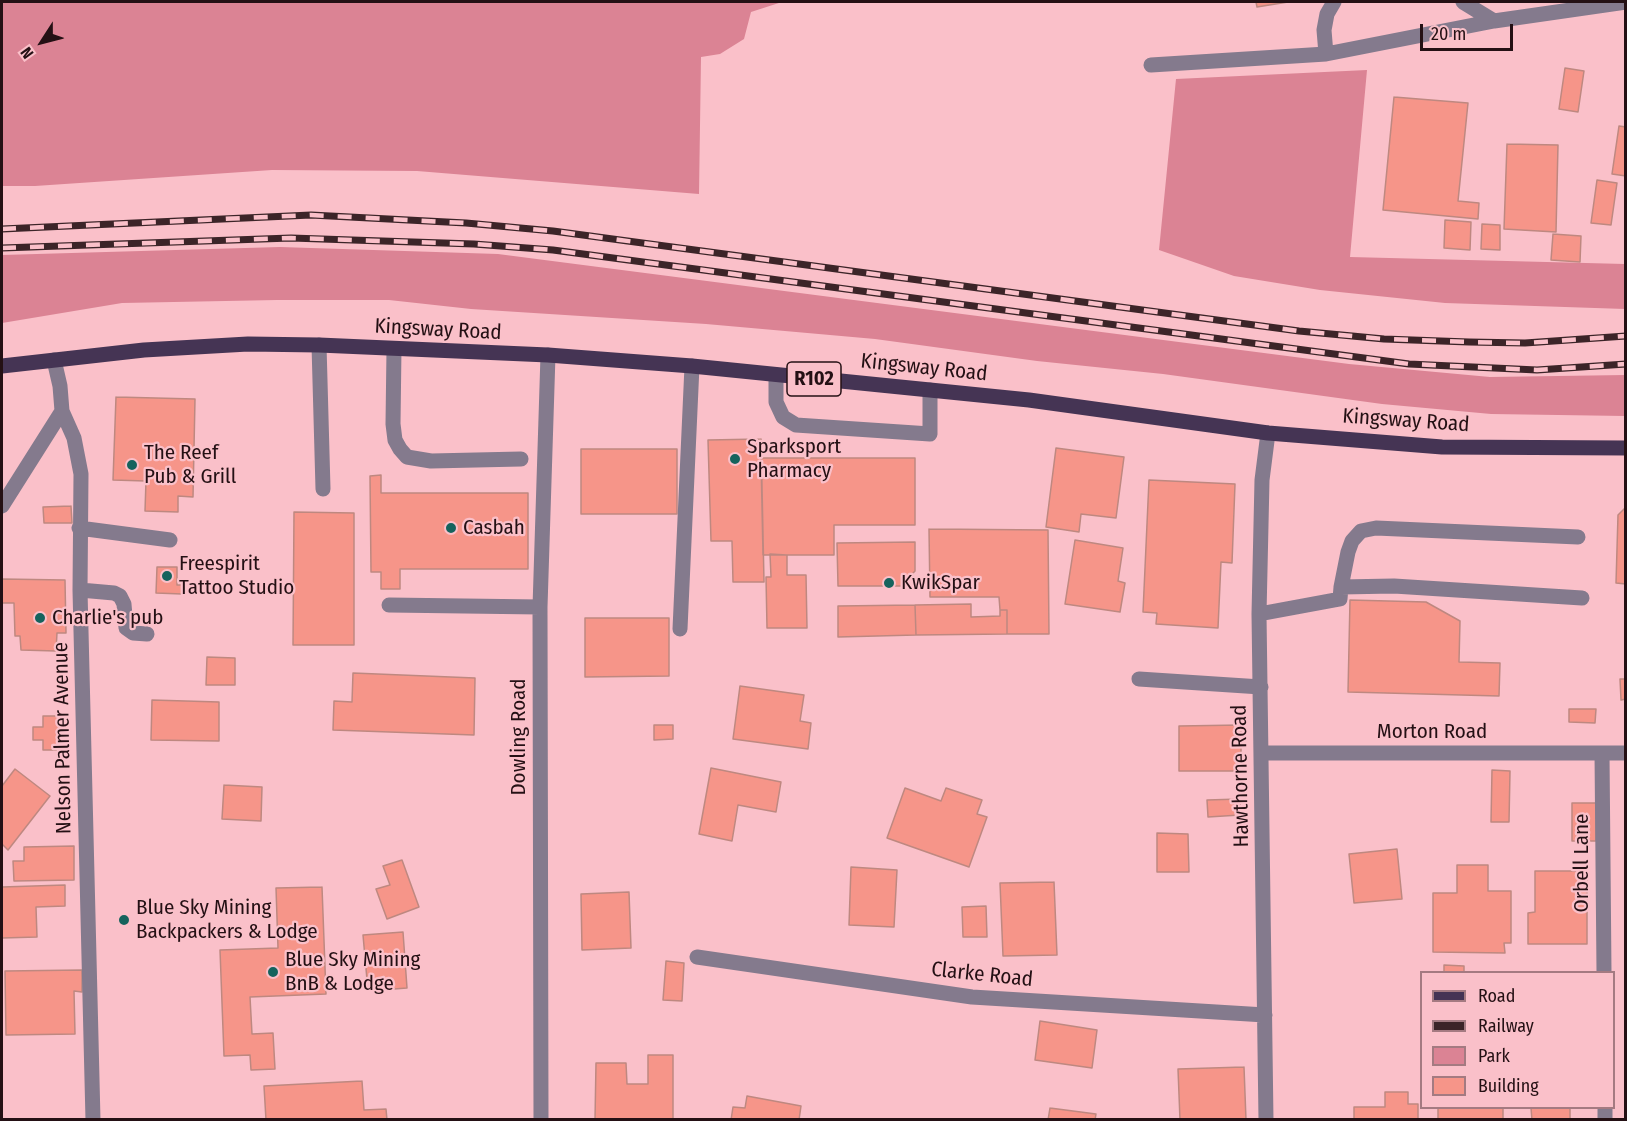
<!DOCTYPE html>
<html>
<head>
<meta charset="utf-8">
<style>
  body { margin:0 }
  #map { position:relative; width:1627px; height:1121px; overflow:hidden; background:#fac0c9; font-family:"Fira Sans Condensed",sans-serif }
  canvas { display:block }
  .frame { position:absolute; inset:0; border:3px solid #241014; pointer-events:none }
  .legend { position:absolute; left:1420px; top:971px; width:195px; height:138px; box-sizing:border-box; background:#fac0c9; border:2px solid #a47a81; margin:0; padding:8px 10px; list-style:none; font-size:18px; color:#241014 }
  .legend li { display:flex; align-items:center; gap:12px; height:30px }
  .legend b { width:30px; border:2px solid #a47a81 }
  .north { position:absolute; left:12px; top:12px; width:60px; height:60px; -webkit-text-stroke:4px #fac0c9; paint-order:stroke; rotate:234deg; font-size:16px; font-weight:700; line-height:24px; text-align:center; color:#241014 }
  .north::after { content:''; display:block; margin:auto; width:21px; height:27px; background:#241014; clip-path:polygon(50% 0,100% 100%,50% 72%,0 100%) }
  .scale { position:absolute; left:1420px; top:24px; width:93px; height:27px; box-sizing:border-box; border:3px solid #241014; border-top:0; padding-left:8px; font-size:18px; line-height:21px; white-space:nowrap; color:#241014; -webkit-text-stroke:4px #fac0c9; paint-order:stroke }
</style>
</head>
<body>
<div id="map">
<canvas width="1627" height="1121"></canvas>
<div class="frame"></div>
<ul class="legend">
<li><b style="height:8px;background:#453454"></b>Road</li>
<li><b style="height:8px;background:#3c2428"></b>Railway</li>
<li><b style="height:16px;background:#db8394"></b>Park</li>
<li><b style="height:16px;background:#f69589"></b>Building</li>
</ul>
<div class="north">N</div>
<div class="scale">20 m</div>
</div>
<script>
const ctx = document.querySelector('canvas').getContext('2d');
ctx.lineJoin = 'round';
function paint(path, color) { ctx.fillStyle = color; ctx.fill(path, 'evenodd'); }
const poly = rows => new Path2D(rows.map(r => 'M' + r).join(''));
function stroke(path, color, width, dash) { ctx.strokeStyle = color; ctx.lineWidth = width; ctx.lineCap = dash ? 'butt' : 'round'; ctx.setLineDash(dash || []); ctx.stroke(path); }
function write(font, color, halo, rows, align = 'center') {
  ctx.font = font + ' "Fira Sans Condensed",sans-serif'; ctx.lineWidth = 4.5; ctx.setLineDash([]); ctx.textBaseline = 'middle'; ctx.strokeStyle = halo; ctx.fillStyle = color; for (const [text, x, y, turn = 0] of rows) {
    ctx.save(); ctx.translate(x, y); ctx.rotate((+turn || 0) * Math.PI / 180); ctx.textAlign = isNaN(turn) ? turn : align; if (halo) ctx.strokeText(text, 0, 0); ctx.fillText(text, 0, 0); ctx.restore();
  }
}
const green = poly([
  [2,2,782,2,751,12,744,39,720,54,701,57,699,194,417,171,272,170,35,186,2,186],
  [1367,70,1350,257,1625,264,1625,309,1445,303,1320,290,1234,276,1159,250,1176,79],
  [280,247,498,254,1349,364,1490,377,1625,375,1625,416,1491,414,1382,404,1163,374,1037,361,875,339,706,324,471,309,389,300,277,300,122,303,2,323,2,255]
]);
const building = poly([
  [1256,2,1288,2,1257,7,1256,2],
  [1565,68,1584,71,1578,112,1559,109,1565,68],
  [1394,97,1468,103,1458,201,1479,203,1478,219,1383,210,1394,97],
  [1619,126,1626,127,1626,176,1612,174,1619,126],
  [1507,144,1558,145,1556,232,1504,229,1507,144],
  [1597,180,1617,183,1611,225,1591,223,1597,180],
  [1445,220,1471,222,1470,250,1444,248,1445,220],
  [1482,224,1500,225,1500,250,1481,249,1482,224],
  [1553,234,1581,236,1580,262,1551,260,1553,234],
  [116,397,195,399,193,497,178,496,178,512,145,511,146,481,113,480,116,397],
  [761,439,764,582,733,582,732,541,711,541,708,440,761,439],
  [1056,448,1124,457,1116,518,1081,514,1079,532,1046,527,1056,448],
  [581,449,677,449,677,514,581,514,581,449],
  [761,458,915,458,915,525,834,525,834,555,763,555,761,458],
  [381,475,381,493,528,493,528,569,400,569,400,589,381,589,381,572,371,572,370,476,381,475],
  [1149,480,1235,484,1232,563,1221,562,1218,628,1156,624,1157,613,1143,612,1149,480],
  [71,506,72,523,44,523,43,507,71,506],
  [1626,507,1626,584,1616,583,1618,515,1626,507],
  [294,512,354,513,354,645,293,645,294,512],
  [929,529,1048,530,1049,634,1007,634,1007,610,1000,610,999,597,930,597,929,529],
  [1075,540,1123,548,1118,581,1125,583,1120,612,1065,604,1075,540],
  [915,542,915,571,901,586,838,586,837,543,915,542],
  [770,554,787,555,787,575,806,575,807,628,767,628,766,577,771,577,770,554],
  [157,567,177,567,177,585,182,585,182,594,156,593,157,567],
  [2,579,65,580,66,633,57,633,56,651,21,650,20,636,15,636,14,603,2,603,2,579],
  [1350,600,1426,602,1460,621,1459,662,1500,663,1499,696,1348,692,1350,600],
  [971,604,971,617,1000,616,1000,610,1007,610,1007,634,916,635,915,605,971,604],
  [915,605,916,635,838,637,838,606,915,605],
  [585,618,669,618,669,676,585,677,585,618],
  [207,657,235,658,235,685,206,685,207,657],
  [353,673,475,678,474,735,333,730,334,701,352,702,353,673],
  [1620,679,1626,679,1626,699,1621,700,1620,679],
  [740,686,804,695,800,721,811,723,808,749,733,739,740,686],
  [152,700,219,702,219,741,151,740,152,700],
  [1569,709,1596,709,1595,723,1569,722,1569,709],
  [43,716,62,716,64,750,43,750,43,740,33,740,33,727,43,727,43,716],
  [654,725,673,725,673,739,654,740,654,725],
  [1241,725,1241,771,1179,771,1179,726,1241,725],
  [711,768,781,782,776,812,738,805,732,841,699,834,711,768],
  [15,769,50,796,8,850,2,844,2,786,15,769],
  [1492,770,1510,771,1509,822,1491,822,1492,770],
  [224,785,262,787,261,821,222,819,224,785],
  [905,788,941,801,946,788,982,800,977,814,987,817,969,867,887,838,905,788],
  [1240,799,1240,815,1208,817,1207,800,1240,799],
  [1572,803,1596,803,1596,841,1572,841,1572,803],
  [1157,833,1188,834,1189,872,1157,872,1157,833],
  [74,846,74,880,14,881,13,861,24,861,24,847,74,846],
  [1397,849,1402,899,1354,903,1349,854,1397,849],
  [402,860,419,907,387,919,376,889,390,885,383,866,402,860],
  [1457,865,1488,865,1488,891,1511,891,1511,943,1504,943,1505,953,1433,952,1433,893,1457,893,1457,865],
  [851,867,897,870,894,927,849,925,851,867],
  [1535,871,1587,871,1587,944,1528,944,1528,913,1535,912,1535,871],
  [1054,882,1057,955,1003,956,1000,883,1054,882],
  [65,885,65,906,36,907,37,937,2,938,2,887,65,885],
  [322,887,326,994,250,997,252,1034,273,1033,275,1069,251,1070,250,1055,224,1056,220,950,278,948,276,888,322,887],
  [629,892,631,948,582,950,581,894,629,892],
  [986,906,987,937,963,937,962,907,986,906],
  [403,932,407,988,368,991,363,935,403,932],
  [666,961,684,963,682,1001,663,1000,666,961],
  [1444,965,1464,966,1464,972,1444,972,1444,965],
  [82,970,82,992,74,991,75,1034,6,1035,5,971,82,970],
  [1040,1021,1097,1030,1092,1068,1035,1060,1040,1021],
  [648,1055,673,1055,673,1120,595,1120,596,1063,626,1063,627,1084,648,1084,648,1055],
  [1244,1067,1246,1120,1180,1120,1178,1069,1244,1067],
  [362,1081,364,1110,386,1109,387,1120,266,1120,264,1086,362,1081],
  [1385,1092,1408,1092,1408,1104,1418,1104,1418,1120,1354,1120,1354,1107,1385,1107,1385,1092],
  [747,1096,801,1106,799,1120,731,1120,733,1107,745,1108,747,1096],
  [1050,1108,1096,1114,1095,1120,1048,1120,1050,1108],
  [1438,1108,1503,1108,1503,1120,1438,1120,1438,1108],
  [1531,1108,1570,1108,1570,1120,1532,1120,1531,1108]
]);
const minor = poly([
  [1463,2,1494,21],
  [1326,54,1324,30,1327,14,1334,2],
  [1151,65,1326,54,1494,21,1626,2],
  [319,345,323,489],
  [394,349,393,424,395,440,400,449,407,457,431,461,521,459],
  [54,360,60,386,62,411,74,438,81,474,80,590,93,1120],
  [776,375,776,402,783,417,796,425,930,434,930,390],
  [2,506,62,411],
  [79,528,170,540],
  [1341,587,1348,552,1352,541,1361,531,1376,528,1578,537],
  [80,590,114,593,120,596,124,604,126,628,133,633,147,634],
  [389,605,540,607],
  [1259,614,1340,599,1341,587,1394,586,1582,598],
  [680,629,692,366],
  [1139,679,1261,687],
  [1262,753,1626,753],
  [1602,753,1604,972],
  [697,957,972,997,1265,1015],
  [1605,1108,1605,1120],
  [541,1120,540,607,548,355],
  [1266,1120,1259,614,1262,480,1268,433]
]);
const major = poly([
  [2,366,144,350,248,344,319,345,548,355,692,366,1029,400,1268,433,1442,447,1626,448]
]);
const rail = poly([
  [2,229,311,215,466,223,553,231,1299,331,1384,339,1469,342,1525,343,1626,336],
  [2,248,291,238,474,244,553,250,1409,364,1537,370,1626,364]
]);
const markers = [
  [735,459,6,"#15635d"],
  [132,465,6,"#15635d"],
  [451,528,6,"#15635d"],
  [167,576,6,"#15635d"],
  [889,583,6,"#15635d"],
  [40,618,6,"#15635d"],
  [124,920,6,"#15635d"],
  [273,972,6,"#15635d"]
];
const shields = [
  [814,379,54]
];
const shieldNames = [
  ["R102",814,379]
];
const streetNames = [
  ["Kingsway Road",438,330,3],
  ["Kingsway Road",924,368,6],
  ["Kingsway Road",1406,421,4],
  ["Morton Road",1432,732],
  ["Dowling Road",519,737,-90],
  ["Nelson Palmer Avenue",63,738,-91],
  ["Hawthorne Road",1241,776,-91],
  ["Orbell Lane",1582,863,-90],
  ["Clarke Road",982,975,6]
];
const poiNames = [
  ["Sparksport",747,447],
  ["Pharmacy",747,471],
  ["The Reef",144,453],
  ["Pub & Grill",144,477],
  ["Casbah",463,528],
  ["Freespirit",179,564],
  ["Tattoo Studio",179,588],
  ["KwikSpar",901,583],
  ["Charlie's pub",52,618],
  ["Blue Sky Mining",136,908],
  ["Backpackers & Lodge",136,932],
  ["Blue Sky Mining",285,960],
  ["BnB & Lodge",285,984]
];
paint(green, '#db8394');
paint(building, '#f69589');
stroke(building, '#be8880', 1.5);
stroke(minor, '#847a8d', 15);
stroke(major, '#453454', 15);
stroke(rail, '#3c2428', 7);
stroke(rail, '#fac0c9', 4.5, [14]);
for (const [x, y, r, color] of markers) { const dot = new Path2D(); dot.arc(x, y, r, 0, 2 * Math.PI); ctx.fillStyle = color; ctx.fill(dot); stroke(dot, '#fac0c9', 2); }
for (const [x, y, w] of shields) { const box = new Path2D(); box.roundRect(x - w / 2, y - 17, w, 34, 4.5); ctx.fillStyle = '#fac0c9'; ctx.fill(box); stroke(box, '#241014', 1.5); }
write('bold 20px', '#241014', null, shieldNames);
write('21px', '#241014', '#fac0c9', streetNames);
write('21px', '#241014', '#fac0c9', poiNames, 'left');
</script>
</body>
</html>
